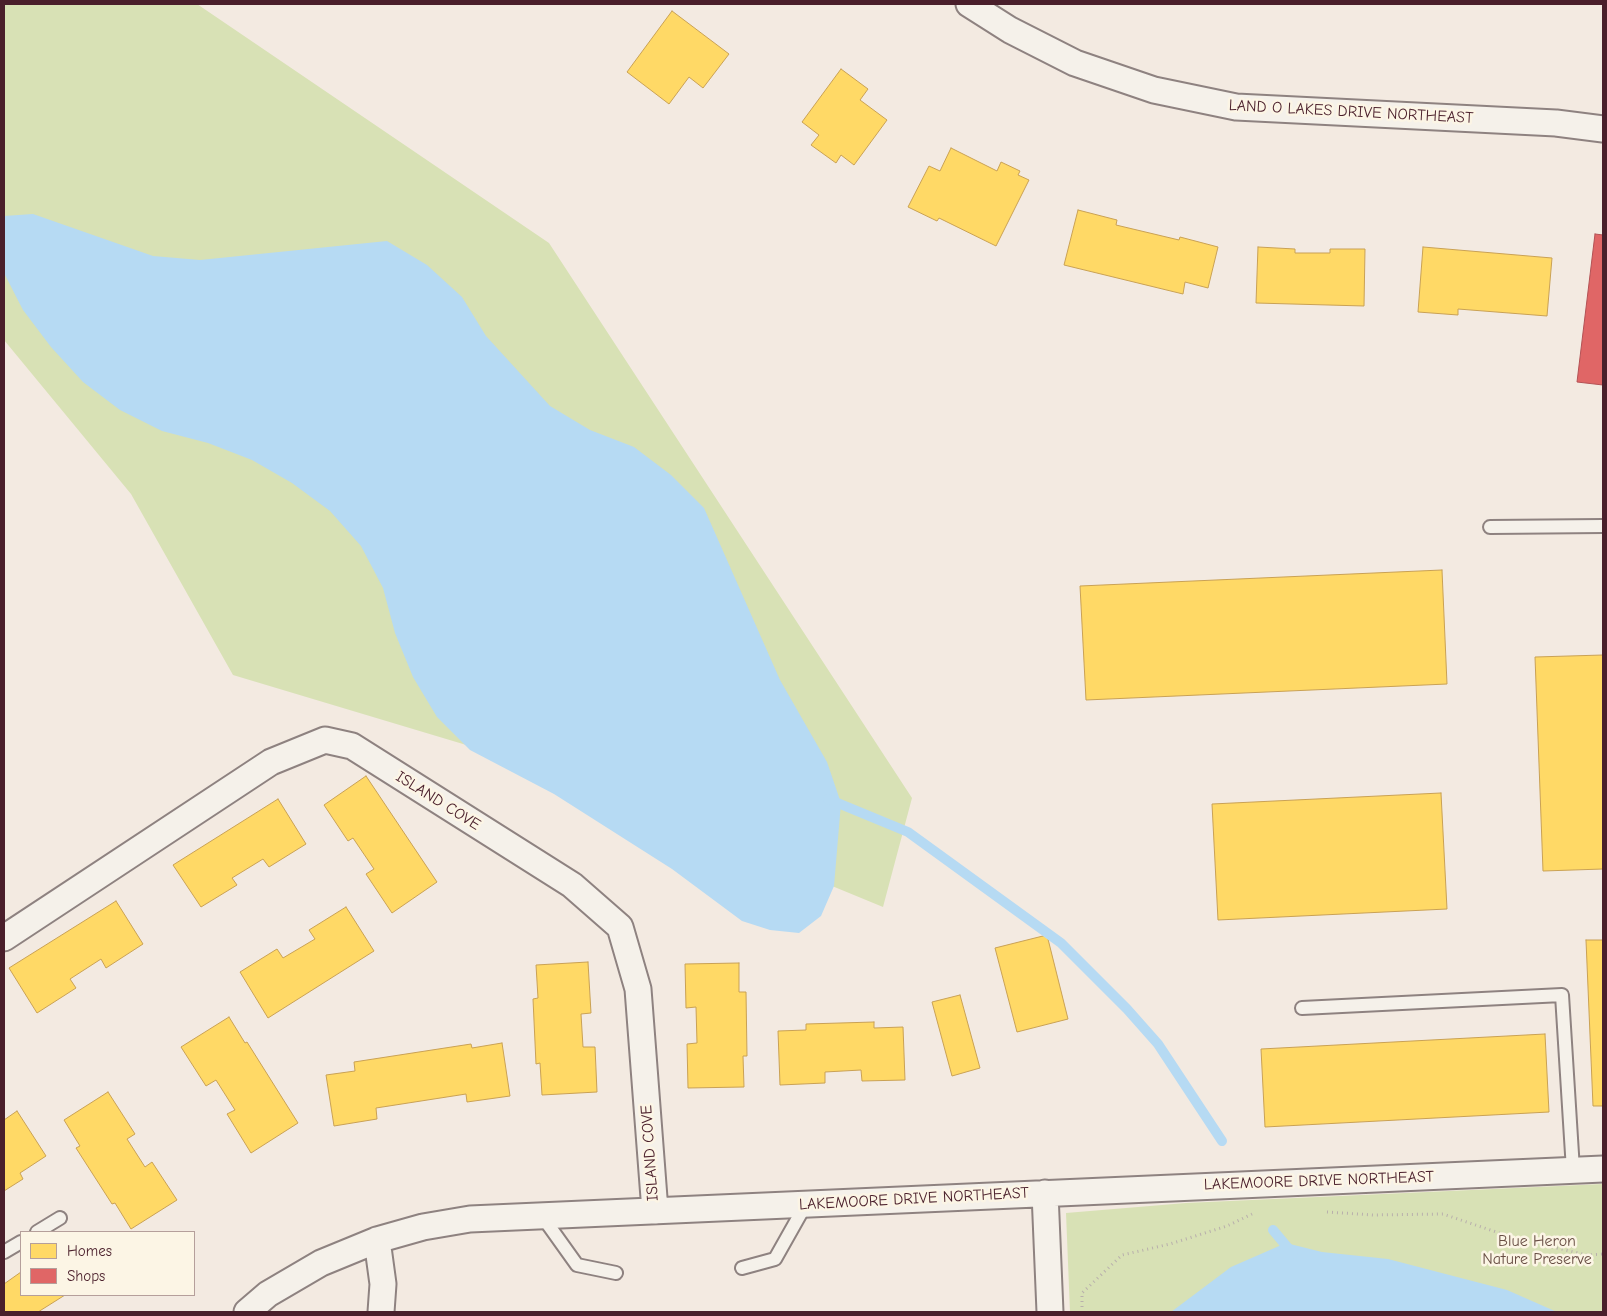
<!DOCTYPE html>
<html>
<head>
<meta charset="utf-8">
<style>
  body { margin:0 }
  #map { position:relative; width:1607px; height:1316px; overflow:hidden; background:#f3eae1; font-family:"Comic Neue",sans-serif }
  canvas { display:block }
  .frame { position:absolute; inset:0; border:5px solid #4a1f2b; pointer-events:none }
  .legend { position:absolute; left:20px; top:1231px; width:175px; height:65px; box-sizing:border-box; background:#fcf5e5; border:1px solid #b59f9b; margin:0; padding:6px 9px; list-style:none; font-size:15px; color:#4a1f2b }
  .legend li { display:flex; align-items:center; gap:10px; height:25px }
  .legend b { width:25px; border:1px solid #b59f9b }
</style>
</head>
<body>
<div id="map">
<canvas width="1607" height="1316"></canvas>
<div class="frame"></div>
<ul class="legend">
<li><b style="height:14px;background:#ffd966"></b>Homes</li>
<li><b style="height:14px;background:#e06666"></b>Shops</li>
</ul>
</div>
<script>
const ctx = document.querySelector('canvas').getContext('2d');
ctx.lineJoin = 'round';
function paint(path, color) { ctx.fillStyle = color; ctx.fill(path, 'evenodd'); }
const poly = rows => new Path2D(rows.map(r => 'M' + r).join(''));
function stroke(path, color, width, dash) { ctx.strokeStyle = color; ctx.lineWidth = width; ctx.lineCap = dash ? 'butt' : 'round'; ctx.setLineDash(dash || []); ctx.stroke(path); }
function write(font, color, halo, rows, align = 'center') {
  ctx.font = font + ' "Comic Neue",sans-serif'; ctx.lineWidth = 5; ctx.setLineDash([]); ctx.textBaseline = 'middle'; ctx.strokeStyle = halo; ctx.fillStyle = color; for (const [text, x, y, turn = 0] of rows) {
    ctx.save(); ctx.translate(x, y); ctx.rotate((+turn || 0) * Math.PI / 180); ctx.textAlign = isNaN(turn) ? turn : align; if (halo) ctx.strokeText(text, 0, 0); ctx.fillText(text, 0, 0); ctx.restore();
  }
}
const green = poly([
  [4,4,197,4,549,243,912,798,883,907,553,771,233,675,131,494,4,340],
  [1603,1184,1603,1312,1070,1312,1066,1213,1186,1203]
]);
const water = poly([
  [33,214,153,256,200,260,387,241,427,265,462,297,486,336,550,406,590,430,634,447,671,475,704,508,780,680,827,762,841,803,834,886,821,916,799,933,770,930,742,921,672,869,554,794,470,750,437,717,413,677,395,633,383,588,361,546,330,511,292,483,252,460,208,443,162,431,120,410,83,382,51,347,23,310,4,273,4,216],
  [1286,1243,1322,1252,1388,1259,1507,1290,1557,1312,1171,1312,1231,1267]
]);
const homes = poly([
  [672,11,729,54,703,88,689,77,669,104,627,72,672,11],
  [841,69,868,89,860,100,887,120,854,165,841,155,836,163,811,145,819,135,802,122,841,69],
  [951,148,997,171,1001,162,1020,171,1018,175,1029,180,996,246,939,218,937,221,908,207,929,166,940,171,951,148],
  [1078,210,1117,220,1116,225,1179,240,1180,237,1218,247,1208,288,1185,282,1183,294,1064,265,1078,210],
  [1258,247,1295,249,1295,253,1330,253,1330,249,1365,249,1364,306,1256,303,1258,247],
  [1423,247,1552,258,1547,316,1458,309,1458,315,1418,312,1423,247],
  [1442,570,1447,684,1086,700,1080,586,1442,570],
  [1603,655,1603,869,1543,871,1535,657,1603,655],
  [366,776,437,882,392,913,366,874,374,869,353,838,348,841,324,805,366,776],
  [1441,793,1447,909,1218,920,1212,804,1441,793],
  [278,799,306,844,269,867,263,859,232,878,237,885,201,907,173,865,278,799],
  [116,901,143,944,106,968,101,959,70,979,76,988,37,1013,9,968,116,901],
  [346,907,374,951,268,1018,240,972,277,949,283,958,315,939,309,930,346,907],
  [1047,935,1068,1019,1017,1032,995,948,1047,935],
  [1586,940,1603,940,1603,1106,1593,1106,1586,940],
  [588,962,591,1013,581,1014,583,1047,595,1047,597,1092,542,1095,540,1063,536,1064,533,999,538,998,536,965,588,962],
  [739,963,739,992,746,992,747,1056,743,1056,744,1087,688,1088,687,1044,697,1043,696,1007,686,1008,685,964,739,963],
  [960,995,980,1068,952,1076,932,1002,960,995],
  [229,1017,245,1043,247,1042,298,1123,251,1153,227,1114,235,1110,216,1080,206,1086,181,1047,229,1017],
  [874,1022,874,1028,903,1027,905,1080,862,1081,861,1070,825,1072,825,1083,780,1085,778,1031,806,1030,806,1024,874,1022],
  [1545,1034,1549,1112,1265,1127,1261,1049,1545,1034],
  [502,1043,510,1096,467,1102,466,1094,376,1108,377,1119,334,1126,326,1075,355,1071,354,1062,471,1044,472,1048,502,1043],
  [108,1092,135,1134,127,1139,145,1167,152,1162,177,1200,131,1229,115,1203,112,1204,76,1148,80,1146,64,1120,108,1092],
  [17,1111,46,1156,20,1173,23,1179,4,1191,4,1120,17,1111],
  [21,1272,21,1295,65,1295,38,1312,4,1312,4,1284,21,1272]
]);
const shops = poly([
  [1595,234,1603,235,1603,385,1577,382,1595,234]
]);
const stream = poly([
  [828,799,908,832,1061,943,1127,1009,1158,1044,1222,1141],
  [1273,1230,1293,1254]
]);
const path = poly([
  [1327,1212,1373,1215,1443,1214,1514,1238,1587,1255,1603,1254],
  [1082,1312,1082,1293,1122,1255,1170,1244,1227,1226,1252,1214]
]);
const lane = poly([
  [1490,527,1603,526],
  [1302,1008,1562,995,1573,1170],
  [542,1216,577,1265,616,1273],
  [37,1232,60,1218],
  [4,1252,21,1242],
  [742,1268,775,1259,806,1204]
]);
const street = poly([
  [969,4,1010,30,1075,63,1154,90,1236,107,1556,123,1603,129],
  [4,938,271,762,325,740,352,746,572,885,620,927,638,989,655,1211],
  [1045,1193,1050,1312],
  [377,1240,383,1284,381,1312],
  [247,1312,268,1294,321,1263,377,1240,423,1227,470,1219,1603,1169]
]);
const streetNames = [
  ["LAND O LAKES DRIVE NORTHEAST",1351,112,3],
  ["ISLAND COVE",438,801,32],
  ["ISLAND COVE",650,1153,-94],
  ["LAKEMOORE DRIVE NORTHEAST",1319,1181,-2],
  ["LAKEMOORE DRIVE NORTHEAST",914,1199,-3]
];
const parkNames = [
  ["Blue Heron",1537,1241],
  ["Nature Preserve",1537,1259]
];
paint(green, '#d8e1b5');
paint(water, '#b6daf3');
paint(homes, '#ffd966');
stroke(homes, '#c9a154', 1);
paint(shops, '#e06666');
stroke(shops, '#b35154', 1);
stroke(stream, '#b6daf3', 10);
stroke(lane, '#8e8280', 16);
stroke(street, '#8e8280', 29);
stroke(path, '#b8afac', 3, [1, 4]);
stroke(lane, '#f5f1ea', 12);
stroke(street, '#f5f1ea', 25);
write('16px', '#4a1f2b', '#fcf5e5', streetNames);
write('16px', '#684e44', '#fcf5e5', parkNames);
</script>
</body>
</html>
